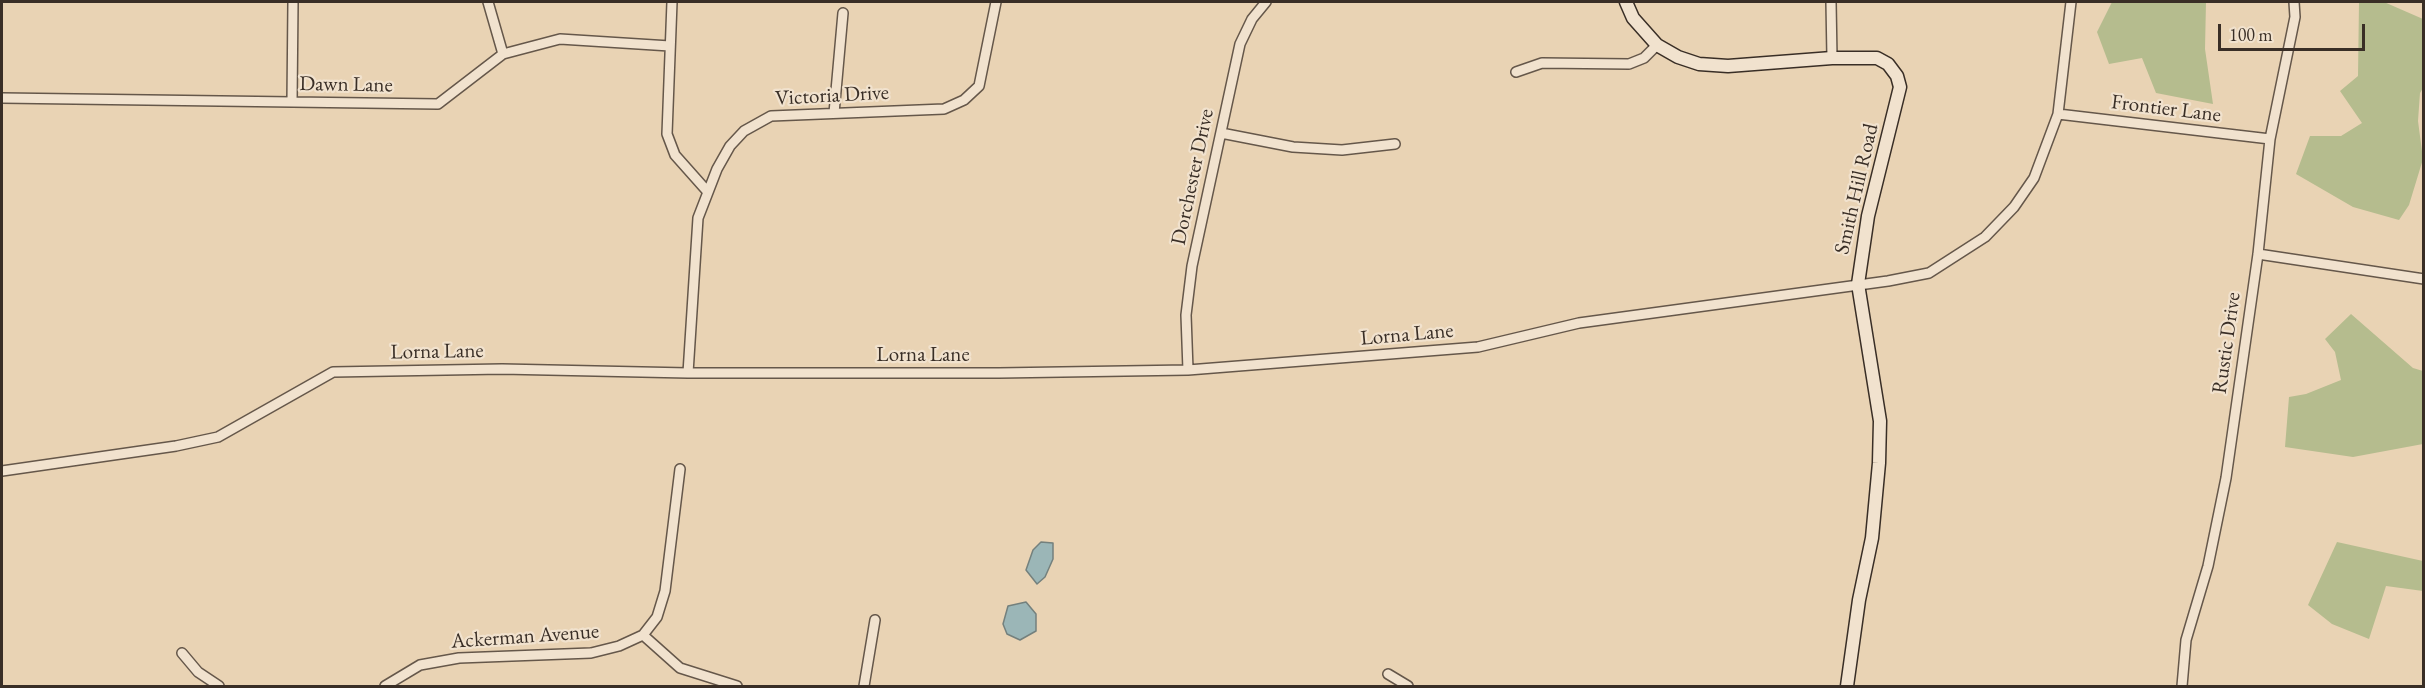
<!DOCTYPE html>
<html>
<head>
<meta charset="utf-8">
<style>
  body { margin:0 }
  #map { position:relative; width:2425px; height:688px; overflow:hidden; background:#e9d3b4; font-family:"EB Garamond",serif }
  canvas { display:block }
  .frame { position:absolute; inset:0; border:3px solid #392e26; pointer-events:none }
  .scale { position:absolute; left:2218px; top:24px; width:147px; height:27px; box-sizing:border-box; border:3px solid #392e26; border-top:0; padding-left:8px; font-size:18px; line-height:21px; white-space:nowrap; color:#392e26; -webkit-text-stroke:4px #f1e2ce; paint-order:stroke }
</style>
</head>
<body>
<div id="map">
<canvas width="2425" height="688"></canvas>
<div class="frame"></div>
<div class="scale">100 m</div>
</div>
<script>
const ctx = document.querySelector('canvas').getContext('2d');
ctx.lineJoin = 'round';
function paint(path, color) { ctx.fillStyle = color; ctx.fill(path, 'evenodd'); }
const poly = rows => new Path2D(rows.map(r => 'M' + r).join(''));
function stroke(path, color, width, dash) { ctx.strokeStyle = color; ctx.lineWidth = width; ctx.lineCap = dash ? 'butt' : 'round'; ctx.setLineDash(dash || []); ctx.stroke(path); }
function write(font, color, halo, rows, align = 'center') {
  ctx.font = font + ' "EB Garamond",serif'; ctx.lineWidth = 4.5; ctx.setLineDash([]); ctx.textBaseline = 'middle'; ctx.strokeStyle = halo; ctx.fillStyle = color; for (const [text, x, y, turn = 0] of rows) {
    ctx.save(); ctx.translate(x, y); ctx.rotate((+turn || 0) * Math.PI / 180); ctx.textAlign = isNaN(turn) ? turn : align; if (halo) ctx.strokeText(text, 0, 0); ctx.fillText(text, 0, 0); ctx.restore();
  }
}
const green = poly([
  [2112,2,2206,2,2205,49,2213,104,2156,93,2142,58,2109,64,2097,32],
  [2359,2,2384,2,2423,19,2423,88,2420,93,2418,121,2423,159,2409,205,2399,220,2353,207,2296,174,2310,136,2341,136,2362,123,2340,91,2358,76],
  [2351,314,2413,368,2423,371,2423,444,2353,457,2285,447,2289,397,2306,394,2341,380,2335,352,2325,339],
  [2337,542,2423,561,2423,591,2386,586,2369,639,2332,624,2308,605]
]);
const water = poly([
  [1041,542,1053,543,1053,559,1045,577,1037,584,1026,570,1033,550,1041,542],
  [1026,602,1036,614,1036,631,1020,640,1007,634,1003,624,1008,606,1026,602]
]);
const street = poly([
  [488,2,503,54],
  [672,2,667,134,675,155,707,191],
  [1831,2,1832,58],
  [1516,72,1542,63,1629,64,1644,58,1657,45],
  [2,98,438,104,503,54,560,39,670,46],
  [292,102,293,2],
  [834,113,843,13],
  [2058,114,2270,139],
  [1221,133,1293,147,1342,150,1395,144],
  [2258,254,2424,279],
  [1188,370,1186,315,1192,266,1240,44,1252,19,1266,2],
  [688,373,698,218,717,169,730,146,744,131,771,116,944,109,964,100,979,86,996,2],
  [2,471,176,446,218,437,333,372,502,369,688,373,999,373,1188,370,1478,347,1579,323,1888,281,1929,273,1985,237,2014,207,2034,178,2058,114,2071,2],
  [643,635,680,668,737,686],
  [182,653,198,672,219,686],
  [1388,674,1408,686],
  [385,686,420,665,459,658,591,653,619,646,643,635,657,617,665,591,680,469],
  [864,686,875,620],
  [2182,686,2186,640,2208,566,2226,478,2258,254,2270,139,2295,17,2294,2]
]);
const secondary = poly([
  [1626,2,1633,18,1657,45,1678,57,1699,64,1728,66,1832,58,1877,58,1888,64,1897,76,1900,87,1868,216,1858,284,1880,421,1879,463,1872,538,1859,600,1847,686]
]);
const streetNames = [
  ["Dawn Lane",346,85,1],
  ["Victoria Drive",832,96,-3],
  ["Frontier Lane",2166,109,7],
  ["Dorchester Drive",1193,177,-78],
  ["Smith Hill Road",1857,189,-77],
  ["Lorna Lane",1407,335,-5],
  ["Rustic Drive",2227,343,-82],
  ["Lorna Lane",437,352,-1],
  ["Lorna Lane",923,355],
  ["Ackerman Avenue",525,637,-4]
];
paint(green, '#b5bc8e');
paint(water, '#9bb6b7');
stroke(water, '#74807d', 1.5);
stroke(street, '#65574a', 12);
stroke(secondary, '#392e26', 15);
stroke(street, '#f1e2ce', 9);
stroke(secondary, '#f1e2ce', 12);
write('21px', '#392e26', '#f1e2ce', streetNames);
</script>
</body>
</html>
